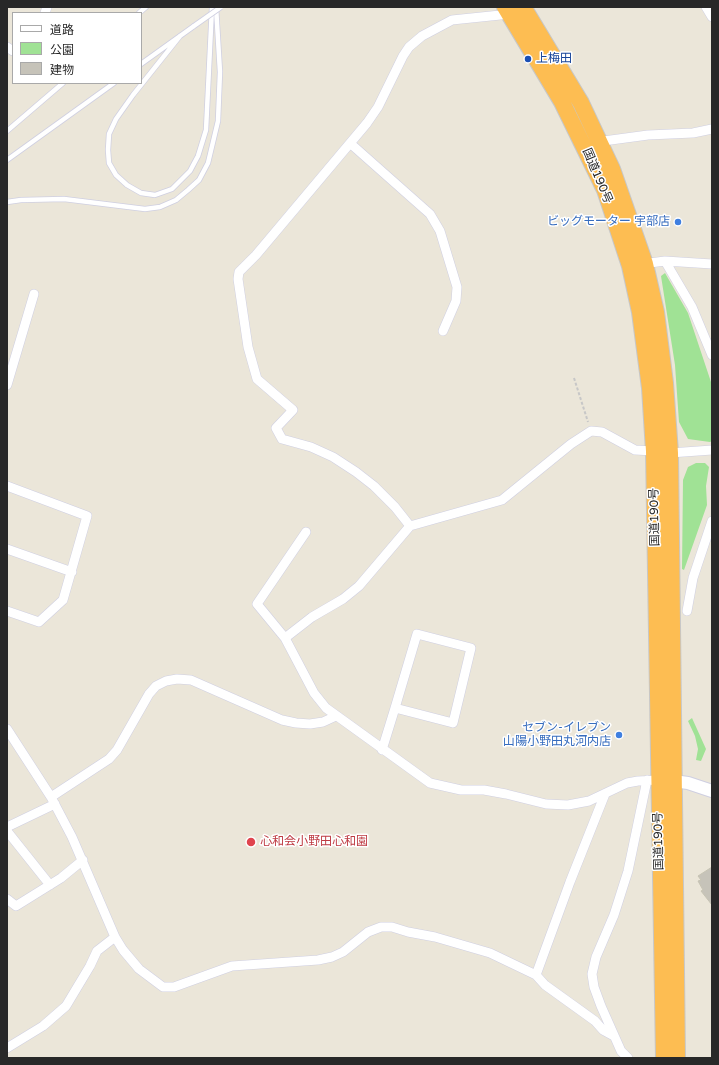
<!DOCTYPE html>
<html>
<head>
<meta charset="utf-8">
<style>
  body { margin:0 }
  #map { position:relative; width:719px; height:1065px; overflow:hidden; background:#ebe6d9; font-family:"Varela Round","Noto Sans JP",sans-serif }
  canvas { display:block }
  .frame { position:absolute; inset:0; border:8px solid #282828; pointer-events:none }
  .legend { position:absolute; left:12px; top:12px; width:130px; height:72px; box-sizing:border-box; background:#fff; border:1px solid #a9a9a9; margin:0; padding:5px 7px; list-style:none; font-size:12px; color:#282828 }
  .legend li { display:flex; align-items:center; gap:8px; height:20px }
  .legend b { width:20px; border:1px solid #a9a9a9 }
</style>
</head>
<body>
<div id="map">
<canvas width="719" height="1065"></canvas>
<div class="frame"></div>
<ul class="legend">
<li><b style="height:5px;background:#fff"></b>道路</li>
<li><b style="height:11px;background:#a0e295"></b>公園</li>
<li><b style="height:11px;background:#c6c3b9"></b>建物</li>
</ul>
</div>
<script>
const ctx = document.querySelector('canvas').getContext('2d');
ctx.lineJoin = 'round';
function paint(path, color) { ctx.fillStyle = color; ctx.fill(path, 'evenodd'); }
const poly = rows => new Path2D(rows.map(r => 'M' + r).join(''));
function stroke(path, color, width, dash) { ctx.strokeStyle = color; ctx.lineWidth = width; ctx.lineCap = dash ? 'butt' : 'round'; ctx.setLineDash(dash || []); ctx.stroke(path); }
function write(font, color, halo, rows, align = 'center') {
  ctx.font = font + ' "Varela Round","Noto Sans JP",sans-serif'; ctx.lineWidth = 3; ctx.setLineDash([]); ctx.textBaseline = 'middle'; ctx.strokeStyle = halo; ctx.fillStyle = color; for (const [text, x, y, turn = 0] of rows) {
    ctx.save(); ctx.translate(x, y); ctx.rotate((+turn || 0) * Math.PI / 180); ctx.textAlign = isNaN(turn) ? turn : align; if (halo) ctx.strokeText(text, 0, 0); ctx.fillText(text, 0, 0); ctx.restore();
  }
}
const green = poly([
  [665,273,688,313,712,385,712,441,710,442,688,439,679,422,675,365,661,276],
  [696,463,705,463,709,467,706,486,707,505,684,570,682,569,683,480,688,467],
  [692,718,706,749,701,761,696,760,698,749,695,736,688,721]
]);
const building = poly([
  [712,867,712,905,701,891,703,890,698,881,701,880,698,876,712,867]
]);
const path = poly([
  [574,378,588,422]
]);
const lane = poly([
  [139,13,146,7],
  [180,36,133,95,116,119,109,134,108,150,109,163,116,175,127,185,141,193,155,195,172,189,190,171,198,156,206,130,212,7],
  [141,64,194,26],
  [7,131,63,83],
  [7,160,114,83],
  [7,202,21,200,64,199,145,209,160,207,176,200,188,190,199,180,208,163,218,121,220,72,216,7]
]);
const street = poly([
  [706,7,712,17],
  [45,13,47,7],
  [7,47,13,51],
  [596,142,648,135,693,133,712,129],
  [351,144,430,214,440,231,457,287,456,301,443,331],
  [665,261,692,307,712,355],
  [642,264,665,261,712,264],
  [7,385,34,294],
  [7,486,87,516,63,600,39,622,7,611],
  [410,526,395,507,374,486,356,472,333,457,311,447,282,439,276,428,293,410,257,379,248,347,238,279,239,272,256,255,367,123,378,107,403,56,409,47,422,36,452,20,510,14],
  [7,549,72,572],
  [687,611,693,578,712,521],
  [285,638,257,604,306,532],
  [7,729,51,797,72,837,115,937,123,950,139,969,163,987,174,987,232,966,318,960,332,957,343,952,368,932,381,927,392,927,408,932,435,937,490,953,536,975,545,985,595,1021,603,1030,614,1036],
  [382,750,395,708,417,634,471,648,453,723,395,708],
  [658,780,638,781,627,783,589,801,568,805,546,804,506,794,484,790,461,790,430,783,326,708,314,693,285,638,312,617,343,599,359,586,410,526,502,500,571,444,591,431,602,432,635,450,654,451,670,453,712,450],
  [51,797,109,759,117,750,149,694,156,686,166,681,177,679,191,680,282,720,296,723,310,724,323,722,336,716],
  [7,827,55,804],
  [7,831,50,885],
  [7,899,16,906,61,878,83,860],
  [536,975,570,882,605,794],
  [7,1048,43,1026,66,1006,90,966,97,951,115,937],
  [628,1058,621,1051,601,1006,594,987,592,974,596,957,614,915,628,871,647,780]
]);
const secondary = poly([
  [666,780,688,783,712,791]
]);
const highway = poly([
  [505,7,562,102,605,190,630,266,640,312,650,388,654,451,664,1058],
  [523,7,581,103,612,169,645,264,656,312,665,383,670,453,677,1058]
]);
const laneBridge = poly([
  [194,26,221,7]
]);
const markers = [
  [528,59,4,"#1a4fb4"],
  [678,222,4,"#3f7fe0"],
  [619,735,4,"#3f7fe0"],
  [251,842,5,"#e0444e"]
];
const transitNames = [
  ["上梅田",536,59]
];
const streetNames = [
  ["国道190号",597,176,67],
  ["国道190号",655,517,-91],
  ["国道190号",659,841,-91]
];
const shopNames = [
  ["ビッグモーター 宇部店",670,222],
  ["セブン-イレブン",611,728],
  ["山陽小野田丸河内店",611,742]
];
const healthNames = [
  ["心和会小野田心和園",260,842]
];
paint(green, '#a0e295');
paint(building, '#c6c3b9');
stroke(building, '#c6c3b3', 1);
stroke(lane, '#cfcfe1', 6);
stroke(street, '#cfcfe1', 10);
stroke(secondary, '#cfcfe1', 14);
stroke(highway, '#c7c7c7', 18);
stroke(path, '#c7c7c7', 2, [3, 2]);
stroke(lane, '#fff', 4.5);
stroke(street, '#fff', 9);
stroke(secondary, '#fff', 12);
stroke(highway, '#fdbd52', 16);
stroke(laneBridge, '#cfcfe1', 6, []);
stroke(laneBridge, '#fff', 4.5);
for (const [x, y, r, color] of markers) { const dot = new Path2D(); dot.arc(x, y, r, 0, 2 * Math.PI); ctx.fillStyle = color; ctx.fill(dot); stroke(dot, '#fff', 1.5); }
write('12px', '#164399', '#fff', transitNames, 'left');
write('12px', '#282828', '#fff', streetNames);
write('12px', '#366cbe', '#fff', shopNames, 'right');
write('12px', '#be3a42', '#fff', healthNames, 'left');
</script>
</body>
</html>
